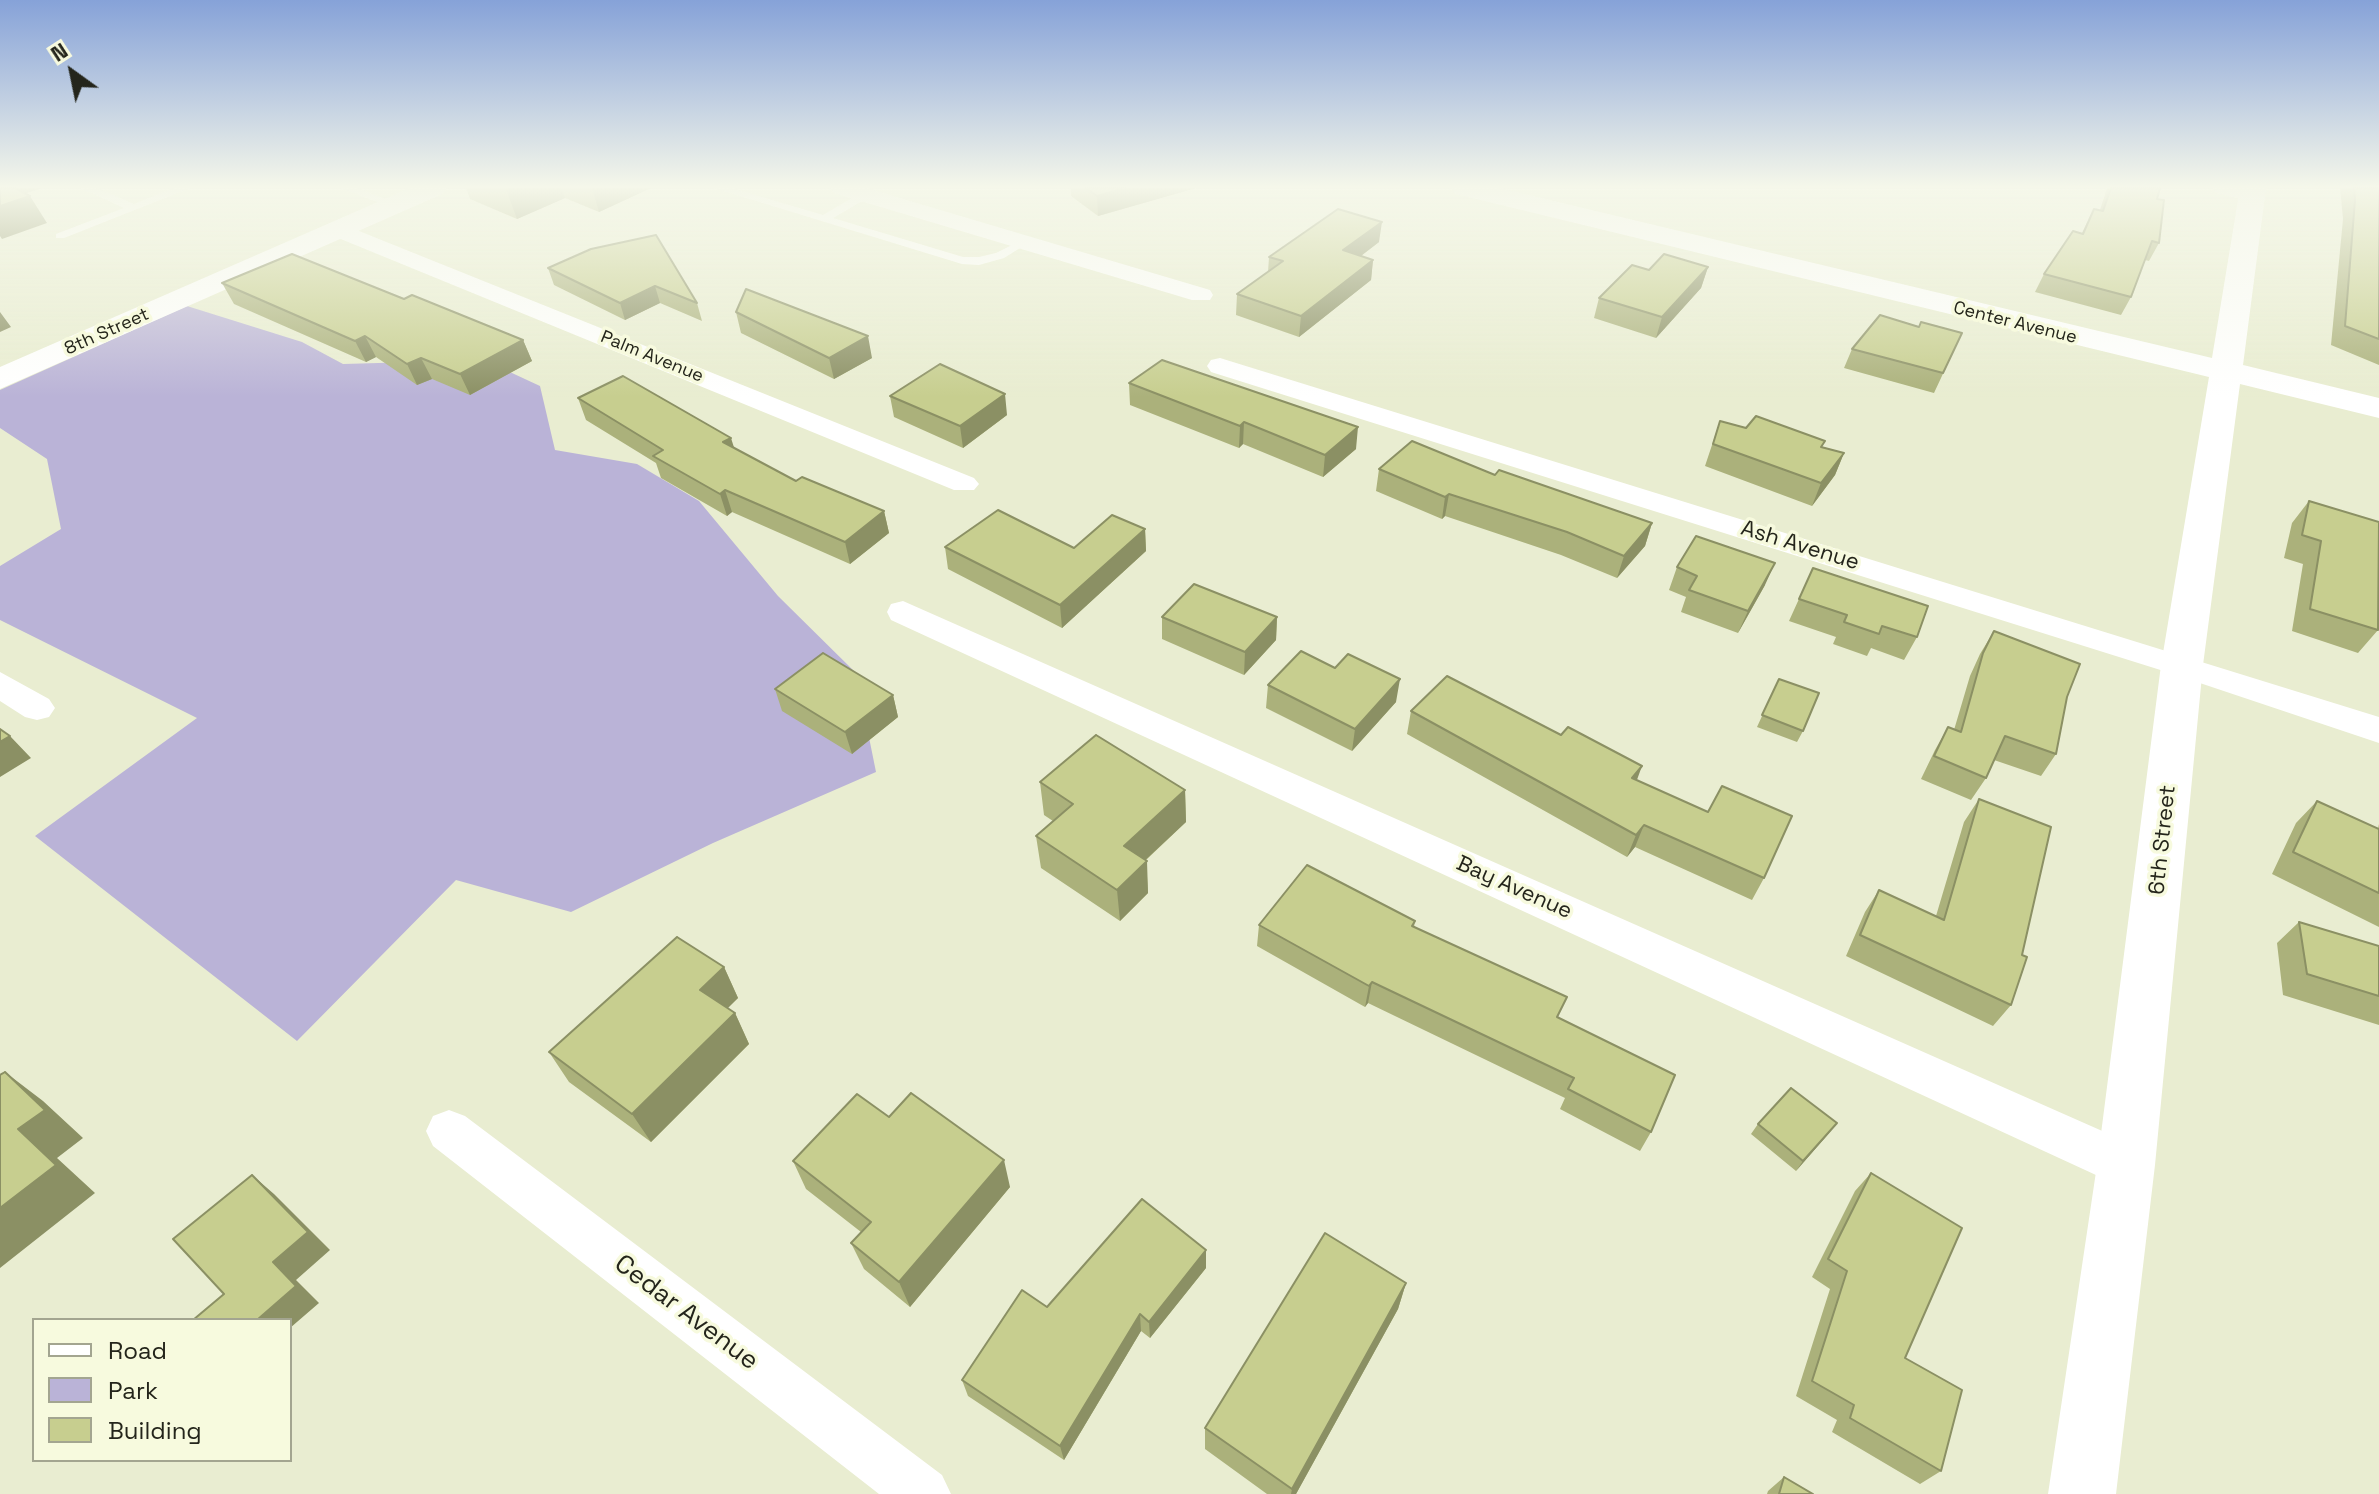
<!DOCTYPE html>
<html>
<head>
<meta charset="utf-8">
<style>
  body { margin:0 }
  #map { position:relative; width:2379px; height:1494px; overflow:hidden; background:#e9edd1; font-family:"Space Grotesk",sans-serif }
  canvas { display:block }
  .legend { position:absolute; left:32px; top:1318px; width:260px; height:144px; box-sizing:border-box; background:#f7fade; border:2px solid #a3a590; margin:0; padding:10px 14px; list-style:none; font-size:24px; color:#24251b }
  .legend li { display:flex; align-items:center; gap:16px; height:40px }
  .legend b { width:40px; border:2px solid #a3a590 }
  .north { position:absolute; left:32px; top:32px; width:80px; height:80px; -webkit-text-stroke:6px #f7fade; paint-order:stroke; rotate:327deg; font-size:22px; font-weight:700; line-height:32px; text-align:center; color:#24251b }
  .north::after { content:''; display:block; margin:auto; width:28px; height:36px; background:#24251b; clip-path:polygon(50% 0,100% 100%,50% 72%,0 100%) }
</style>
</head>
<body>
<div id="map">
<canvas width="2379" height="1494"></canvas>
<ul class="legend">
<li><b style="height:10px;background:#fff"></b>Road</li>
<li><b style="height:22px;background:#bab3d7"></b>Park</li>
<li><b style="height:22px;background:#c7ce8f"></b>Building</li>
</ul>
<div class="north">N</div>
</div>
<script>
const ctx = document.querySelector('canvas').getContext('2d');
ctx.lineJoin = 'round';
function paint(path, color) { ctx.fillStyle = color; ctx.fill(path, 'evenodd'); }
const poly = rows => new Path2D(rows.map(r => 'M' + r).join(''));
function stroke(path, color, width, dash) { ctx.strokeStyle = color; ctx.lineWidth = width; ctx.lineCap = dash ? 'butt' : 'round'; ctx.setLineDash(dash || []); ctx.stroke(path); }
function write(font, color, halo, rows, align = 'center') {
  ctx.font = font + ' "Space Grotesk",sans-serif'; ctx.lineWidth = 7; ctx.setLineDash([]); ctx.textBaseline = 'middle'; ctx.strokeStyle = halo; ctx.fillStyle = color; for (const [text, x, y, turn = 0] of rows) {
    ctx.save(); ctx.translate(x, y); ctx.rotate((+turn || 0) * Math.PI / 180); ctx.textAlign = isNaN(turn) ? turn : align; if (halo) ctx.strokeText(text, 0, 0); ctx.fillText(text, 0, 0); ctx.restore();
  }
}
const green = poly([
  [187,306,302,342,343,364,484,360,540,386,555,450,637,464,699,501,778,596,856,673,876,772,713,843,571,912,456,880,297,1041,35,836,197,718,0,620,0,566,61,529,47,459,0,428,0,390]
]);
const service = poly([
  [81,188,96,188,134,204,174,188,190,188,64,238,56,238,56,234,124,208,81,188],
  [341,188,357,188,400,205,390,207,341,188],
  [714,188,731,188,823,215,861,193,869,193,869,197,833,218,963,257,979,257,996,253,1022,240,1028,243,1004,258,979,265,962,264,714,188]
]);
const minor = poly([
  [831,188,866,188,1210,290,1213,295,1210,300,1192,300,834,193,831,188],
  [2213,188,2255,188,2263,194,2252,201,2216,193,2213,188],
  [339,223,974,478,979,484,974,490,954,490,331,235,328,230,339,223],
  [1220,358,2379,717,2379,743,2170,673,1211,372,1207,366,1211,360,1220,358],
  [903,601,2143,1149,2149,1165,2143,1181,2126,1187,2109,1181,891,620,887,612,891,604,903,601],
  [0,672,49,699,55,708,49,717,37,720,25,717,0,701,0,672],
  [449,1110,465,1116,942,1475,951,1494,879,1494,433,1146,426,1131,433,1116,449,1110]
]);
const tertiary = poly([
  [410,188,446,188,442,194,0,389,0,367,410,188],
  [1452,188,1499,188,2212,358,2240,188,2266,188,2243,365,2379,398,2379,418,2240,384,2203,665,2155,1165,2116,1494,2048,1494,2097,1165,2161,665,2209,377,1456,194,1452,188]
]);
const wall = poly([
  [466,188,651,188,599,212,565,198,517,219,470,199],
  [1071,188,1196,188,1098,216,1071,196],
  [2107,188,2160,188,2157,199,2159,243,2149,261,2145,260,2131,297,2121,315,2035,292,2044,274,2082,233,2094,209,2100,210],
  [2340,188,2379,188,2379,365,2331,345,2343,219],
  [1379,242,1361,256,1373,260,1371,280,1299,337,1236,315,1237,294,1268,272,1269,257],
  [591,249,697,303,702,321,660,303,625,320,554,285,548,268],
  [1708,267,1701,288,1656,338,1594,318,1599,298,1649,270],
  [222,283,404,299,523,340,532,361,470,395,432,379,417,385,376,357,366,362,234,304],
  [736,312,872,358,834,379,741,333],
  [1919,327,1962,333,1934,393,1844,368,1852,349],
  [1129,383,1356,449,1323,477,1243,444,1239,448,1130,405],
  [890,396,1007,415,963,448,894,417],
  [578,398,734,448,796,481,884,511,889,533,850,564,732,512,727,516,661,478,656,463,586,420],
  [1720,421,1823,447,1844,453,1835,475,1812,506,1705,466],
  [1379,469,1495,475,1652,523,1645,546,1617,578,1561,555,1445,516,1442,519,1376,491],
  [2309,501,2378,630,2358,653,2292,631,2303,564,2284,558,2292,523],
  [1145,529,1146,551,1062,628,948,569,945,547,1074,548],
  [1677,567,1765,585,1738,633,1681,612,1686,597,1669,590],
  [1813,568,1917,637,1904,660,1871,648,1867,656,1833,644,1836,637,1789,621],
  [1162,617,1277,617,1276,640,1244,675,1162,639],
  [1994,631,2067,697,2056,754,2041,776,1994,760,1986,778,1971,800,1921,779,1935,750,1948,727,1954,730,1970,676,1980,654],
  [1779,679,1803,731,1797,742,1757,727],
  [1268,685,1396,702,1352,751,1266,708],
  [775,689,893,695,898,717,852,754,782,711],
  [1411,711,1637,780,1764,878,1752,900,1635,847,1627,857,1407,734],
  [1040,782,1185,790,1186,822,1146,860,1148,893,1120,921,1041,868,1036,836,1053,821,1044,815],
  [1979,799,2011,1005,1993,1026,1846,956,1865,912,1879,890,1936,916,1964,822],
  [2317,801,2378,829,2379,824,2379,927,2272,874,2296,823],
  [1415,921,1414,927,1559,1018,1651,1132,1640,1151,1560,1109,1565,1098,1368,1003,1365,1007,1257,946,1259,925],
  [2299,922,2379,946,2379,1025,2283,995,2277,943],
  [724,967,738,998,727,1008,735,1013,749,1044,651,1142,569,1082,549,1052],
  [889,1117,1010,1187,910,1307,864,1269,851,1243,861,1232,806,1189,793,1161],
  [1758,1124,1829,1133,1796,1171,1751,1134],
  [1871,1173,1905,1358,1941,1471,1920,1484,1832,1432,1837,1420,1796,1396,1830,1289,1812,1277,1855,1191],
  [1206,1268,1150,1338,1141,1331,1064,1460,968,1396,962,1380,1047,1307],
  [1406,1283,1398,1309,1296,1494,1267,1494,1205,1449,1205,1428],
  [1784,1477,1813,1494,1767,1494,1768,1491]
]);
const shadedWall = poly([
  [0,188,42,188,6,200],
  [509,188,561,188,565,198,517,219,506,189],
  [592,188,651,188,599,212],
  [1125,188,1196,188,1098,216,1097,196],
  [30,196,47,223,2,239,0,236,0,206],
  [1382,222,1379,242,1341,271,1343,250],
  [1373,260,1371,280,1299,337,1301,316],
  [1708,267,1701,288,1656,338,1662,317],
  [655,286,660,303,625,320,620,303],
  [0,312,11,327,0,332],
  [365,336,376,357,366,362,355,341],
  [868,336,872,358,834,379,829,358],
  [523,340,532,361,470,395,460,374],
  [421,358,432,379,417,385,407,364],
  [1005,394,1007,415,963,448,960,426],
  [1244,422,1243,444,1239,448,1240,426],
  [1358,427,1356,449,1323,477,1325,455],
  [731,438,738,460,723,442],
  [1844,453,1835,475,1812,506,1821,483],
  [725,490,732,512,727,516,720,494],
  [1449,494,1445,516,1442,519,1445,497],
  [884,511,889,533,850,564,845,542],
  [1652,523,1645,546,1617,578,1624,556],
  [1145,529,1146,551,1062,628,1060,605],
  [1775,563,1765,585,1738,633,1748,611],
  [1277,617,1276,640,1244,675,1245,652],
  [1400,679,1396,702,1352,751,1355,729],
  [893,695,898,717,852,754,845,732],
  [10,736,31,758,0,777,0,742],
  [1642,766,1634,788,1632,778],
  [1185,790,1186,822,1126,878,1124,846],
  [1644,825,1635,847,1627,857,1636,835],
  [1147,861,1148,893,1120,921,1117,890],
  [724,967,738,998,715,1021,700,990],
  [1372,982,1368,1003,1365,1007,1369,986],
  [735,1013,749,1044,651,1142,632,1114],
  [5,1072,43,1101,83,1138,57,1158,95,1193,0,1268,0,1208,18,1129],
  [1837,1123,1829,1133,1796,1171,1803,1161],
  [1004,1160,1010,1187,910,1307,899,1282],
  [252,1175,274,1194,330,1250,296,1280,319,1303,290,1328,290,1320,257,1320,273,1262],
  [1206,1250,1206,1268,1150,1338,1149,1322],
  [1406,1283,1398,1309,1296,1494,1291,1494,1292,1489],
  [1140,1314,1141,1331,1064,1460,1060,1446]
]);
const building = poly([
  [0,188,15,188,30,196,0,206,0,188],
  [1086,188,1125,188,1097,196,1086,188],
  [2111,188,2160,188,2157,199,2164,200,2159,243,2152,241,2131,297,2044,274,2073,231,2083,234,2094,209,2103,211,2111,188],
  [2354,188,2379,188,2379,339,2345,326,2355,200,2354,188],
  [1338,209,1382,222,1343,250,1373,260,1301,316,1237,294,1283,261,1269,257,1338,209],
  [656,235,697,303,655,286,620,303,548,268,591,249,656,235],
  [292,254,404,299,412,295,523,340,460,374,421,358,407,364,365,336,355,341,222,283,292,254],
  [1664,254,1708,267,1662,317,1599,298,1632,265,1649,270,1664,254],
  [746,289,868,336,829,358,736,312,746,289],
  [1880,315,1919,327,1921,322,1962,333,1943,373,1852,349,1880,315],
  [1162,360,1358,427,1325,455,1244,422,1240,426,1129,383,1162,360],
  [940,364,1005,394,960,426,890,396,940,364],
  [623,376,731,438,723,442,796,481,802,477,884,511,845,542,725,490,720,494,653,456,663,450,578,398,623,376],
  [1756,416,1825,441,1821,447,1844,453,1821,483,1713,444,1720,421,1746,428,1756,416],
  [1412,441,1495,475,1499,470,1652,523,1624,556,1567,532,1449,494,1445,497,1379,469,1412,441],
  [2309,501,2379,522,2378,630,2310,609,2321,541,2302,535,2309,501],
  [998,510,1074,548,1112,515,1145,529,1060,605,945,547,998,510],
  [1696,536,1775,563,1748,611,1689,590,1697,576,1677,567,1696,536],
  [1813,568,1928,606,1917,637,1882,626,1879,634,1844,622,1847,615,1799,599,1813,568],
  [1194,584,1277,617,1245,652,1162,617,1194,584],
  [1994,631,2080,664,2067,697,2056,754,2005,736,1986,778,1934,756,1948,727,1961,732,1983,653,1994,631],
  [1301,651,1335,668,1348,654,1400,679,1355,729,1268,685,1301,651],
  [823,653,893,695,845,732,775,689,823,653],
  [1447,676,1561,735,1568,727,1642,766,1632,778,1708,812,1722,786,1792,816,1764,878,1644,825,1636,835,1411,711,1447,676],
  [1779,679,1819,693,1803,731,1762,715,1779,679],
  [0,729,10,736,0,742,0,729],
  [1096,735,1185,790,1124,846,1147,861,1117,890,1036,836,1073,804,1040,782,1096,735],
  [1979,799,2051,827,2022,955,2027,957,2011,1005,1860,935,1879,890,1944,920,1979,799],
  [2317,801,2379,829,2379,893,2293,852,2317,801],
  [1307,865,1415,921,1412,926,1567,997,1557,1017,1675,1075,1651,1132,1568,1089,1574,1078,1372,982,1369,986,1259,925,1307,865],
  [2299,922,2379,946,2379,996,2307,974,2299,922],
  [677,937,724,967,700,990,735,1013,632,1114,549,1052,677,937],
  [5,1072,45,1110,18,1129,56,1165,0,1208,0,1075,5,1072],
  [1791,1088,1837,1123,1803,1161,1758,1124,1791,1088],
  [911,1093,1004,1160,899,1282,851,1243,871,1222,793,1161,857,1094,889,1117,911,1093],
  [1871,1173,1962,1228,1905,1358,1962,1390,1941,1471,1850,1418,1854,1405,1812,1381,1847,1271,1828,1259,1871,1173],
  [252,1175,308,1232,273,1262,296,1286,257,1320,193,1320,224,1294,173,1239,252,1175],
  [1142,1199,1206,1250,1149,1322,1140,1314,1060,1446,962,1380,1022,1290,1047,1307,1142,1199],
  [1325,1233,1406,1283,1292,1489,1205,1428,1325,1233],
  [1784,1477,1813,1494,1779,1494,1784,1477]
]);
const farStreetnames = [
  ["Center Avenue",2015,323,14],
  ["8th Street",107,332,-24],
  ["Palm Avenue",652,357,22]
];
const streetNames = [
  ["Ash Avenue",1800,546,17],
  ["6th Street",2163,840,-84],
  ["Bay Avenue",1514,888,24]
];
const nearStreetnames = [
  ["Cedar Avenue",686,1313,37]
];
paint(green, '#bab3d7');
paint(service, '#fff');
paint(minor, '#fff');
paint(tertiary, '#fff');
paint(wall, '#abb17b');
paint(shadedWall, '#8b9064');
paint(building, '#c7ce8f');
stroke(building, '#8b9064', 2);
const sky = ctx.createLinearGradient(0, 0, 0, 397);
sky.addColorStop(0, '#86a2d8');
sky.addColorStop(0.47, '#f5f7ea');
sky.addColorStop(1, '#f5f7ea00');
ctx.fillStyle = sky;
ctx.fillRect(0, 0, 2379, 397);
write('18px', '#24251b', '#f7fade', farStreetnames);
write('22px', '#24251b', '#f7fade', streetNames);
write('26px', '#24251b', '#f7fade', nearStreetnames);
</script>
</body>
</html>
